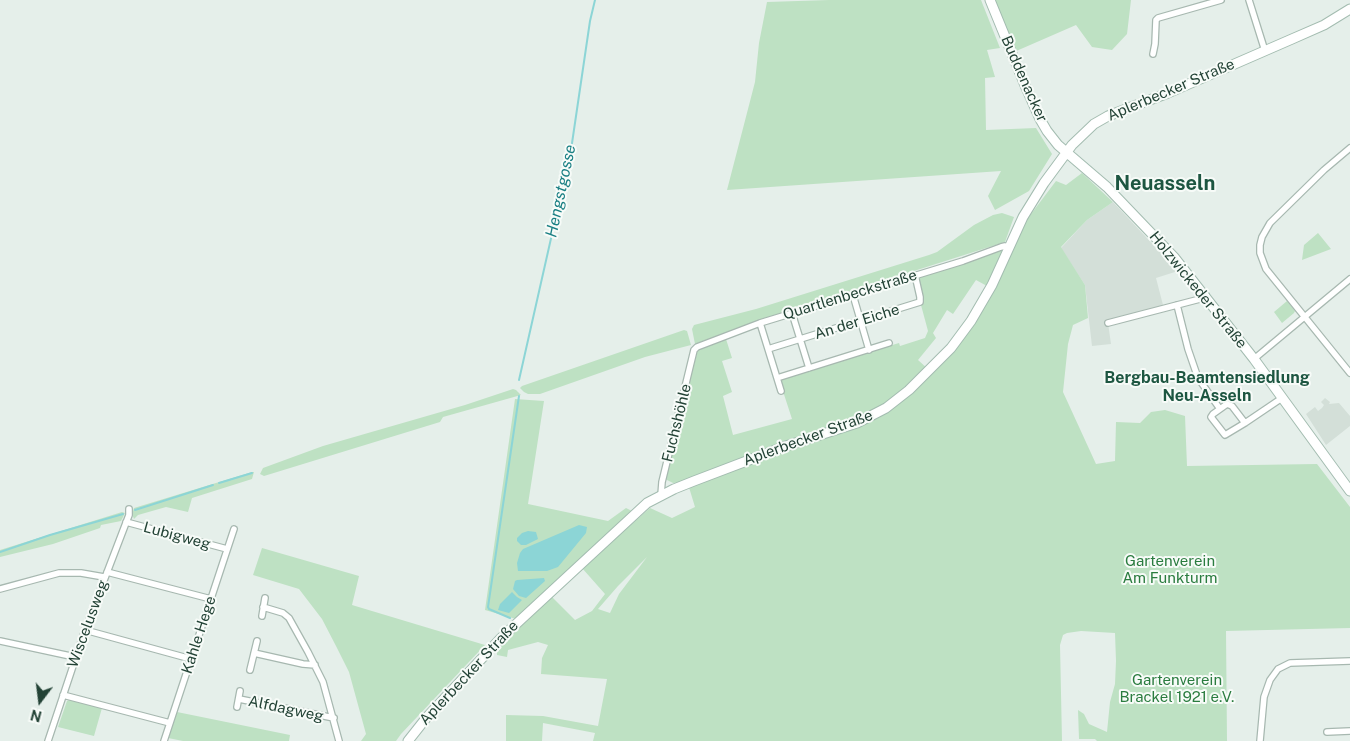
<!DOCTYPE html>
<html>
<head>
<meta charset="utf-8">
<style>
  body { margin:0 }
  #map { position:relative; width:1350px; height:741px; overflow:hidden; background:#e5efea; font-family:"Public Sans",sans-serif }
  canvas { display:block }
  .north { position:absolute; left:15px; top:676px; width:50px; height:50px; -webkit-text-stroke:4px #f7fbf8; paint-order:stroke; rotate:195deg; font-size:14px; font-weight:700; line-height:20px; text-align:center; color:#234336 }
  .north::after { content:''; display:block; margin:auto; width:18px; height:22px; background:#234336; clip-path:polygon(50% 0,100% 100%,50% 72%,0 100%) }
</style>
</head>
<body>
<div id="map">
<canvas width="1350" height="741"></canvas>
<div class="north">N</div>
</div>
<script>
const ctx = document.querySelector('canvas').getContext('2d');
ctx.lineJoin = 'round';
function paint(path, color) { ctx.fillStyle = color; ctx.fill(path, 'evenodd'); }
const poly = rows => new Path2D(rows.map(r => 'M' + r).join(''));
function stroke(path, color, width, dash) { ctx.strokeStyle = color; ctx.lineWidth = width; ctx.lineCap = dash ? 'butt' : 'round'; ctx.setLineDash(dash || []); ctx.stroke(path); }
function write(font, color, halo, rows, align = 'center') {
  ctx.font = font + ' "Public Sans",sans-serif'; ctx.lineWidth = 4; ctx.setLineDash([]); ctx.textBaseline = 'middle'; ctx.strokeStyle = halo; ctx.fillStyle = color; for (const [text, x, y, turn = 0] of rows) {
    ctx.save(); ctx.translate(x, y); ctx.rotate((+turn || 0) * Math.PI / 180); ctx.textAlign = isNaN(turn) ? turn : align; if (halo) ctx.strokeText(text, 0, 0); ctx.fillText(text, 0, 0); ctx.restore();
  }
}
const built = poly([
  [1113,202,1178,271,1156,278,1163,305,1166,308,1108,323,1111,344,1092,346,1085,285,1061,248,1087,220],
  [1325,398,1330,402,1329,404,1339,403,1350,416,1350,426,1326,445,1306,414,1315,407,1318,411,1322,408,1324,405,1321,402]
]);
const green = poly([
  [829,0,981,0,1000,48,987,50,995,77,985,78,986,130,1036,128,1052,154,1029,191,995,210,988,196,1001,171,727,190,755,82,759,43,767,2],
  [995,0,1131,0,1127,34,1112,50,1092,47,1076,25,1014,52],
  [1082,173,1113,202,1087,220,1061,247,1085,285,1088,318,1073,325,1068,344,1063,392,1096,464,1115,461,1116,422,1140,423,1151,412,1165,410,1185,416,1187,466,1317,464,1350,507,1350,628,1226,631,1227,741,1097,741,1095,739,1079,739,1078,710,1084,714,1089,724,1107,732,1110,702,1115,684,1116,661,1115,633,1081,631,1067,633,1063,635,1060,645,1062,741,593,741,595,733,543,723,542,741,506,741,506,715,543,716,598,726,607,679,541,674,542,658,548,645,538,642,508,650,507,657,497,655,497,650,530,616,552,597,575,620,592,611,605,594,582,568,650,508,672,518,695,507,688,484,877,414,942,358,1002,266,1028,218,1056,181,1066,185],
  [647,557,619,594,610,613,598,609,618,586],
  [1002,213,1014,217,1005,242,760,320,695,344,692,329,694,325,756,309,929,255,937,252,974,225,993,215],
  [1318,233,1331,249,1302,260,1304,245],
  [1001,249,1003,251,987,286,976,280,953,314,947,310,933,333,936,338,918,360,928,369,889,402,864,417,687,482,673,483,665,479,698,349,726,339,732,358,722,361,732,392,723,396,733,435,792,419,779,379,899,343,900,346,925,338,928,331,921,305,922,297,917,276],
  [1287,301,1295,311,1294,313,1282,323,1274,312],
  [684,330,687,331,691,345,645,357,540,394,528,394,524,392,520,388,522,386],
  [513,389,516,390,521,395,443,417,440,422,264,476,260,474,263,468,323,446,465,405],
  [515,399,544,401,528,504,608,521,626,508,634,512,516,619,485,610],
  [252,472,254,472,252,479,192,498,188,512,166,507,138,515,134,519,132,514,134,508],
  [122,512,125,513,121,521,101,525,100,528,53,544,0,557,0,550],
  [262,548,359,576,352,605,485,645,401,734,396,741,361,741,366,734,349,672,336,646,322,619,299,589,253,575],
  [69,700,102,708,94,736,58,727,67,701],
  [177,712,290,735,289,741,183,741,168,738]
]);
const water = poly([
  [579,525,587,527,586,533,558,567,547,571,518,571,517,563,520,553,523,549],
  [528,531,536,532,538,539,526,545,521,545,517,541,517,538,522,533],
  [544,578,545,581,526,598,519,596,513,589,515,581,517,580],
  [512,592,517,597,522,600,509,613,498,610,500,604]
]);
const stream = poly([
  [519,380,571,150,590,21,595,0],
  [219,483,252,473],
  [135,510,213,485],
  [0,552,50,535,123,514],
  [510,618,489,609,488,607,519,396]
]);
const minor = poly([
  [1249,0,1265,51],
  [1153,54,1155,44,1156,20,1158,18,1221,0],
  [1350,148,1324,170,1270,223,1262,237,1260,245,1260,253,1266,269,1350,373],
  [853,295,869,350],
  [1177,305,1188,349,1198,378,1220,409],
  [792,313,809,368],
  [760,323,781,391],
  [1108,323,1200,299,1206,295],
  [768,349,920,302,920,297,915,275],
  [1254,359,1350,279],
  [777,378,889,343],
  [1227,404,1232,406,1245,423,1225,435,1211,417,1213,414,1227,404],
  [1245,423,1282,398],
  [661,495,662,482,694,350,697,347,760,323,963,261,1001,247,1005,246,1009,248],
  [126,522,227,549],
  [107,572,211,599],
  [0,589,59,573,81,573,104,577],
  [263,607,283,613,289,618,308,652,323,682,339,741],
  [262,616,265,598],
  [85,630,191,659],
  [0,641,75,657],
  [254,653,303,664,315,665],
  [250,670,257,641],
  [63,695,170,723],
  [239,699,334,718],
  [237,707,240,691],
  [1327,732,1350,731],
  [48,741,85,630,129,515,129,509],
  [164,741,234,529],
  [1260,741,1264,697,1270,680,1278,669,1290,663,1350,661]
]);
const secondary = poly([
  [990,0,1024,83,1040,119,1047,131,1058,145,1107,187,1174,257,1254,359,1350,491],
  [408,741,427,717,501,638,647,503,674,489,694,481,786,446,857,423,886,408,909,390,951,348,971,321,992,285,1023,217,1044,183,1072,145,1094,124,1108,116,1168,93,1292,39,1324,25,1350,9]
]);
const streetNames = [
  ["Buddenacker",1024,79,66],
  ["Aplerbecker Straße",1171,90,-23],
  ["Holzwickeder Straße",1198,290,51],
  ["Quartlenbeckstraße",850,295,-17],
  ["An der Eiche",857,322,-17],
  ["Fuchshöhle",677,423,-76],
  ["Aplerbecker Straße",808,438,-20],
  ["Lubigweg",177,536,15],
  ["Wiscelusweg",88,624,-70],
  ["Kahle Hege",199,635,-72],
  ["Aplerbecker Straße",469,673,-47],
  ["Alfdagweg",286,709,12]
];
const parkNames = [
  ["Gartenverein",1170,561],
  ["Am Funkturm",1170,578],
  ["Gartenverein",1177,680],
  ["Brackel 1921 e.V.",1177,697]
];
const waterNames = [
  ["Hengstgosse",561,191,-78]
];
const neighbourhoodNames = [
  ["Bergbau-Beamtensiedlung",1207,378],
  ["Neu-Asseln",1207,396]
];
const districtNames = [
  ["Neuasseln",1165,184]
];
paint(built, '#d3dfd8');
paint(green, '#bee1c3');
paint(water, '#8cd5d6');
stroke(stream, '#8cd5d6', 2);
stroke(minor, '#a7b8b0', 8);
stroke(secondary, '#a3bcb0', 11);
stroke(minor, '#fff', 5.5);
stroke(secondary, '#fff', 9);
write('15px', '#234336', '#f7fbf8', streetNames);
write('15px', '#2a7c3f', '#f7fbf8', parkNames);
write('italic 16px', '#197f83', '#f7fbf8', waterNames);
write('bold 16px', '#1d5641', '#f7fbf8', neighbourhoodNames);
write('bold 20px', '#1d5641', '#f7fbf8', districtNames);
</script>
</body>
</html>
